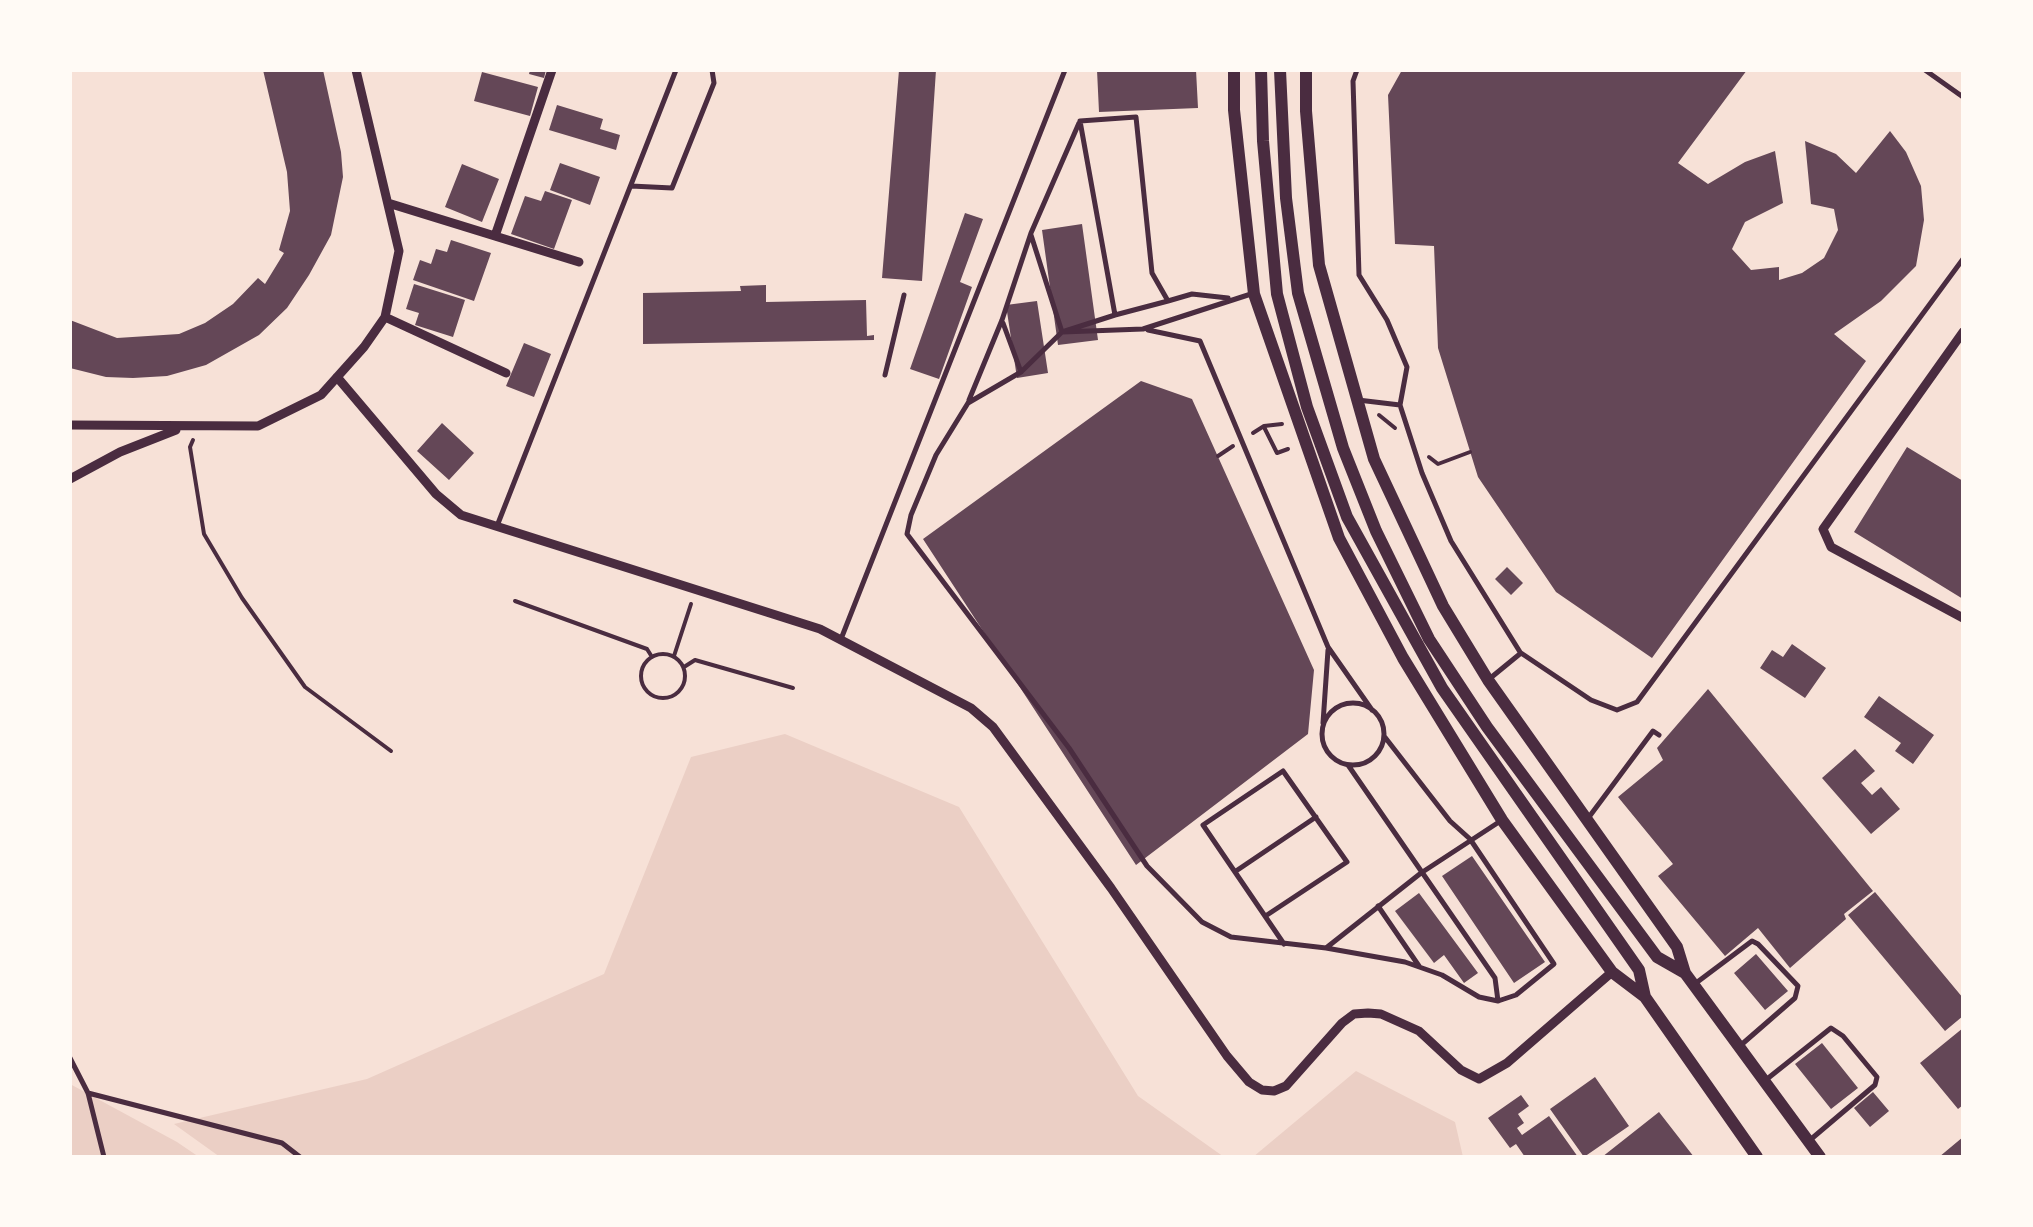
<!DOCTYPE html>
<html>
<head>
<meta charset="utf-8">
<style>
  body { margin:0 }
  #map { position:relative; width:2033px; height:1227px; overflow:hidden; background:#f7e1d7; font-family:"IBM Plex Serif",serif }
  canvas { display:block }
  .frame { position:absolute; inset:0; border:72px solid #fffaf5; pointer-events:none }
</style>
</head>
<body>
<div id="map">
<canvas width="2033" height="1227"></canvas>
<div class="frame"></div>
</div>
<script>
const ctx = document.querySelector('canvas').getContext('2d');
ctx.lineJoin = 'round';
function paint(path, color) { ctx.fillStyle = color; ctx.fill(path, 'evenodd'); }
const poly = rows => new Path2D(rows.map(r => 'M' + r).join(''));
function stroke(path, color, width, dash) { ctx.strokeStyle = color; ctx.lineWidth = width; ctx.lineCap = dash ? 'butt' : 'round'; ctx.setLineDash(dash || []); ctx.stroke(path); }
const green = poly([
  [785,734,959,807,1138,1096,1224,1157,220,1157,174,1124,367,1079,604,974,691,757],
  [1356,1071,1455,1122,1463,1157,1253,1157],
  [70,1084,177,1142,199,1157,70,1157]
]);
const building = poly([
  [263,70,323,70,341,152,343,177,331,235,309,275,287,308,259,335,206,365,167,376,133,378,106,377,70,368,70,320,117,338,179,334,205,323,233,304,258,278,265,284,284,253,279,250,290,211,287,172],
  [530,70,546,70,544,78,529,74],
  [899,70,936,70,922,281,882,278],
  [1097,70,1196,70,1198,108,1099,112],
  [1402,70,1747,70,1678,163,1708,184,1745,162,1775,151,1783,203,1745,222,1732,249,1751,270,1779,267,1779,280,1802,273,1824,258,1838,230,1834,209,1811,204,1805,141,1836,154,1856,173,1890,131,1906,152,1921,186,1924,220,1916,266,1881,301,1834,334,1866,361,1652,658,1556,592,1478,477,1438,348,1434,246,1395,244,1388,95],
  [482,72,538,87,530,116,474,101],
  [557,105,603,119,600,129,620,135,616,150,549,130],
  [560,163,600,177,590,205,550,190],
  [462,164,499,179,482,222,445,207],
  [545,191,572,200,554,249,511,234,525,196,541,201],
  [965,213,983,219,960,282,972,287,939,379,910,369],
  [1082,224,1098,340,1058,345,1042,230],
  [451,240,491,253,474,301,413,280,420,260,431,264,436,249,447,252],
  [414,284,465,300,453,337,415,325,419,313,406,309],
  [766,285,766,302,866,300,867,336,874,335,874,340,643,344,643,293,741,291,740,286],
  [1037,301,1048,373,1017,378,1006,305],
  [524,343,551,354,534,397,506,386],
  [1141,381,1192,399,1314,670,1308,734,1136,865,923,539],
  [442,423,474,453,449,480,417,451],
  [1907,447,1963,481,1963,599,1854,532],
  [1507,567,1523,583,1511,595,1495,579],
  [1792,644,1826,668,1805,698,1760,668,1772,650,1783,657],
  [1708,689,1873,891,1844,914,1846,919,1790,968,1758,928,1725,956,1658,876,1673,864,1618,797,1663,760,1657,748],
  [1879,696,1934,735,1913,764,1895,751,1901,743,1864,717],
  [1855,749,1875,771,1861,783,1872,795,1881,787,1900,809,1871,834,1822,778],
  [1472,856,1545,962,1514,983,1442,876],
  [1875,892,1963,998,1963,1016,1945,1031,1848,915],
  [1419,893,1478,973,1464,983,1444,955,1434,963,1395,911],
  [1756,954,1788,991,1765,1010,1734,973],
  [1963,1028,1963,1105,1958,1109,1920,1063],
  [1822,1043,1858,1088,1831,1109,1795,1064],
  [1595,1077,1629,1126,1584,1157,1550,1109],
  [1873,1092,1889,1111,1870,1127,1854,1108],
  [1521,1095,1529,1106,1518,1114,1524,1123,1517,1128,1522,1135,1549,1116,1578,1157,1525,1157,1516,1144,1510,1148,1488,1118],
  [1659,1112,1694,1157,1602,1157],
  [1963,1137,1963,1157,1939,1157]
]);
const path = poly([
  [1379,415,1395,428],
  [1264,427,1277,453,1288,449],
  [1253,433,1264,426,1282,424],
  [193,440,190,447,204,534,242,598,305,687,391,751],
  [1218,456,1233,446],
  [1429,457,1438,464,1470,452],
  [515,601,647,649,652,657],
  '641 676a22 22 0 1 1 44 0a22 22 0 1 1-44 0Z',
  [674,656,691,604],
  [684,667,695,660,793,688]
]);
const service = poly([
  [1357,70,1353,81,1359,275,1387,320,1407,367,1400,405],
  [1925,70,1963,97],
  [631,186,672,188,714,83,712,70],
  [1031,235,1062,332,1115,315],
  [1251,294,1143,329,1062,332,1021,372,968,403,936,455,911,515,907,534,1069,748,1147,866,1202,922,1231,937,1326,948,1421,873,1499,822],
  [1168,301,1152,273,1136,117,1080,121,1115,315,1168,301,1192,294,1228,298],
  [1003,323,1021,372],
  [1148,330,1200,341,1328,647,1372,710],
  [885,375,904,295],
  [969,400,1002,320,1031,233,1079,123],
  [1358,400,1400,405,1422,473,1451,541,1520,652],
  [497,526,676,70],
  [841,639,1065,70],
  [1488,680,1521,653,1591,700,1617,710,1637,702,1963,259],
  '1322 734a31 31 0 1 1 62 0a31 31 0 1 1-62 0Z',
  [1323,723,1328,650],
  [1348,765,1495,978,1498,1001],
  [1589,817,1653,731,1659,735],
  [1236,871,1316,817],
  [1378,906,1419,966],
  [1267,915,1347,862,1283,771,1203,825,1284,944],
  [1326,948,1405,962,1442,975,1479,997,1498,1001,1516,995,1554,964,1470,839,1450,821,1384,736],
  [1696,983,1752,941,1758,944,1798,986,1795,998,1741,1045],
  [70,1058,88,1093,104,1157],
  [1767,1079,1831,1028,1843,1036,1877,1077,1875,1085,1810,1140],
  [88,1093,282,1143,300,1157]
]);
const minor = poly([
  [388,203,579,262],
  [495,236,552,70],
  [385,317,506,373],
  [1963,332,1823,529,1831,547,1963,618],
  [337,377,436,494,461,515,820,629,971,708,993,727,1111,888,1227,1056,1249,1082,1262,1090,1274,1091,1286,1086,1342,1023,1354,1014,1368,1013,1381,1014,1419,1031,1461,1070,1479,1079,1507,1063,1612,972],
  [70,425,258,426,321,395,364,347,385,317,399,251,356,70],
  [70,479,120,452,176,430]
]);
const secondary = poly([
  [1234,70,1234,110,1254,294,1339,538,1403,658,1502,820,1612,972,1645,997,1757,1157],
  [1261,70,1263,141,1277,294,1307,407,1347,517,1442,688,1639,970,1645,997],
  [1280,70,1286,198,1298,293,1343,448,1376,531,1429,639,1487,727,1657,957,1685,973],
  [1306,70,1306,111,1319,265,1374,459,1443,606,1488,680,1677,947,1685,973,1820,1157]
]);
paint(green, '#ebcfc5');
paint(building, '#644757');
stroke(path, '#4a2c40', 4);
stroke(service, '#4a2c40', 5);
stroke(minor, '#4a2c40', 9);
stroke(secondary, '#4a2c40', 12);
</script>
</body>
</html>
